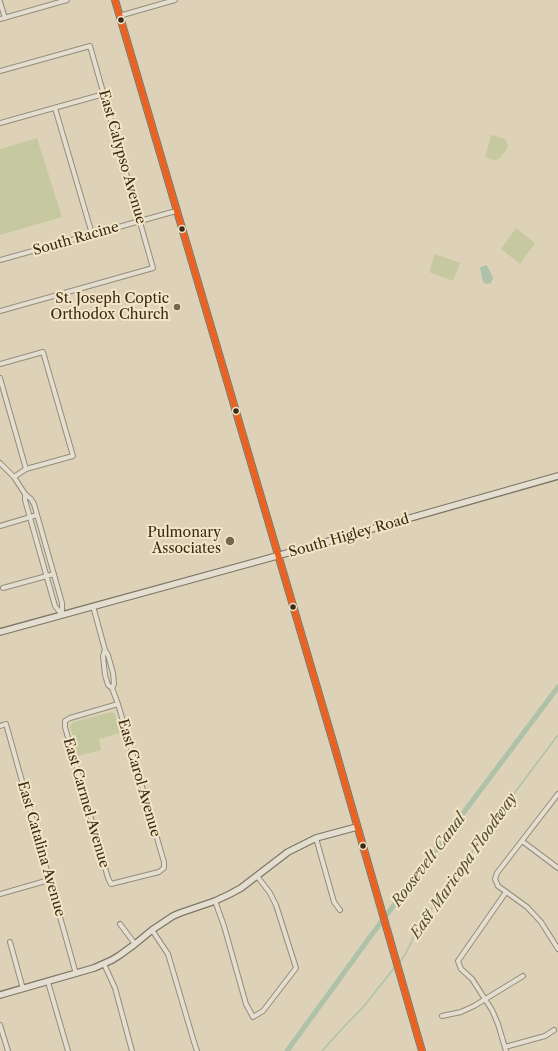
<!DOCTYPE html>
<html>
<head>
<meta charset="utf-8">
<style>
  body { margin:0 }
  canvas { display:block; background:#ddd2b7 }
</style>
</head>
<body>
<canvas width="558" height="1051"></canvas>
<script>
const ctx = document.querySelector('canvas').getContext('2d');
ctx.lineJoin = 'round';
function paint(path, color) { ctx.fillStyle = color; ctx.fill(path, 'evenodd'); }
const poly = rows => new Path2D(rows.map(r => 'M' + r).join(''));
function stroke(path, color, width, dash) { ctx.strokeStyle = color; ctx.lineWidth = width; ctx.lineCap = dash ? 'butt' : 'round'; ctx.setLineDash(dash || []); ctx.stroke(path); }
function write(font, color, halo, rows, align = 'center') {
  ctx.font = font + ' "Libre Caslon Text",serif'; ctx.lineWidth = 4; ctx.setLineDash([]); ctx.textBaseline = 'middle'; ctx.strokeStyle = halo; ctx.fillStyle = color; for (const [text, x, y, turn = 0] of rows) {
    ctx.save(); ctx.translate(x, y); ctx.rotate((+turn || 0) * Math.PI / 180); ctx.textAlign = isNaN(turn) ? turn : align; if (halo) ctx.strokeText(text, 0, 0); ctx.fillText(text, 0, 0); ctx.restore();
  }
}
const green = poly([
  [493,135,505,139,508,145,507,149,499,159,493,160,485,157,491,136],
  [37,138,62,217,0,235,0,149],
  [516,228,535,243,520,264,501,249],
  [435,254,460,263,453,281,429,272],
  [112,712,115,714,120,733,99,739,101,750,78,756,70,726,73,722]
]);
const water = poly([
  [487,265,493,278,491,283,487,284,483,282,480,268,481,267]
]);
const stream = poly([
  [399,963,405,955,416,932,440,896,516,791,558,735],
  [322,1051,340,1031,364,1006,395,967]
]);
const canal = poly([
  [287,1051,370,937,558,687]
]);
const street = poly([
  [0,2,5,18],
  [119,16,175,0],
  [0,19,67,0],
  [0,71,90,46,153,268,0,311],
  [55,108,92,234],
  [0,123,104,94],
  [0,260,176,211],
  [0,364,43,352,73,456,26,469,14,477],
  [0,378,26,469],
  [0,463,14,477,25,494,31,499,34,504,62,603,62,615],
  [25,494,25,500,55,606,62,615],
  [0,526,37,515],
  [3,588,54,574],
  [93,606,105,650,108,655,113,673,114,684,112,688],
  [105,650,103,656,105,675,108,685,112,688,118,704,164,862,164,868,159,872,111,884,108,878,65,727,65,721,70,718,118,704],
  [0,726,6,724,76,974],
  [558,794,497,873,495,879,498,886,527,907,541,922,558,949],
  [316,838,334,902,340,910],
  [522,841,558,868],
  [0,894,49,880],
  [215,901,224,926,246,1004,253,1017,263,1011,296,968,276,905,270,893,257,876],
  [120,924,135,944],
  [152,930,168,954,194,1042,197,1051],
  [10,942,23,989],
  [104,964,115,988,132,1051],
  [48,982,68,1051],
  [442,1016,461,1012,474,1006,523,976],
  [0,1025,8,1051],
  [505,1047,545,1036,554,1030],
  [506,1051,498,1024,492,1010,472,979,461,969,458,961,506,892]
]);
const secondary = poly([
  [115,0,334,745,422,1051],
  [0,632,266,559,558,476],
  [0,995,94,968,112,960,120,955,135,944,152,930,173,916,180,913,215,901,230,894,241,888,288,852,316,838,357,827]
]);
const bus1 = poly([
  [115,0,334,745,422,1051]
]);
const markers = [
  [121,20,3.5,"#3c2a18"],
  [182,229,3.5,"#3c2a18"],
  [177,307,4,"#746550"],
  [236,411,3.5,"#3c2a18"],
  [230,541,5,"#746550"],
  [293,607,3.5,"#3c2a18"],
  [363,846,3.5,"#3c2a18"]
];
const streetNames = [
  ["East Calypso Avenue",122,157,74],
  ["South Racine",76,239,-16],
  ["South Higley Road",349,536,-16],
  ["East Carol Avenue",139,778,74],
  ["East Carmel Avenue",86,803,74],
  ["East Catalina Avenue",41,849,74]
];
const poiNames = [
  ["St. Joseph Coptic",169,299],
  ["Orthodox Church",169,315],
  ["Pulmonary",221,533],
  ["Associates",221,549]
];
const waterNames = [
  ["Roosevelt Canal",429,860,-53],
  ["East Maricopa Floodway",464,866,-55]
];
paint(green, '#c6c89f');
paint(water, '#aec2a9');
stroke(stream, '#aec2a9', 1.5);
stroke(canal, '#aec2a9', 5);
stroke(street, '#958c7b', 6);
stroke(secondary, '#7e7666', 8);
stroke(street, '#e3ded0', 4);
stroke(secondary, '#e3ded0', 5.5);
stroke(bus1, '#e96222', 6);
for (const [x, y, r, color] of markers) { const dot = new Path2D(); dot.arc(x, y, r, 0, 2 * Math.PI); ctx.fillStyle = color; ctx.fill(dot); stroke(dot, '#f3e6c6', 1.5); }
write('14px', '#3c2a18', '#f3e6c6', streetNames);
write('14px', '#3c2a18', '#f3e6c6', poiNames, 'right');
write('italic 15px', '#544e3b', '#f3e6c6', waterNames);
</script>
</body>
</html>
